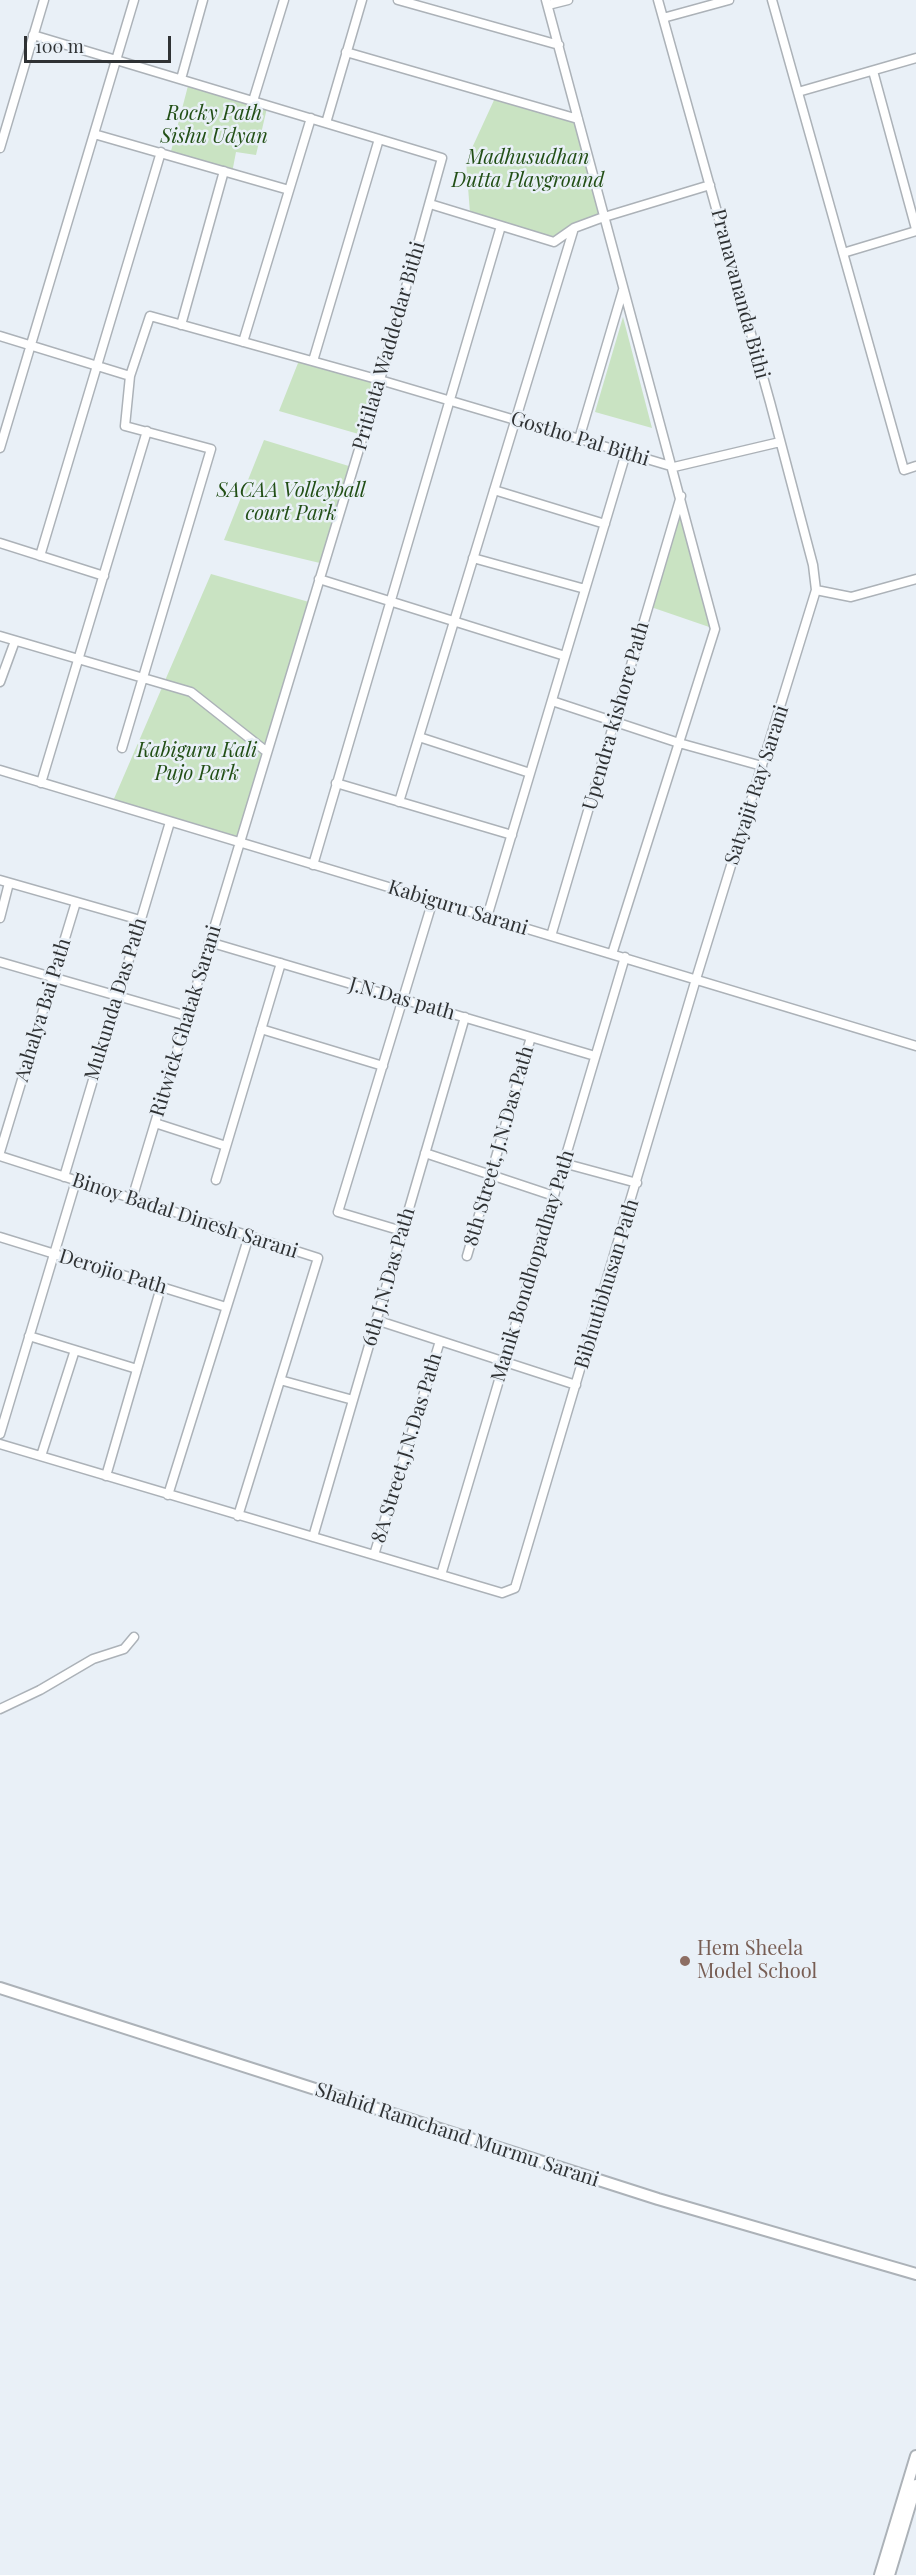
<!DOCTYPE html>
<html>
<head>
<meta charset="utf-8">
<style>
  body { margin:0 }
  #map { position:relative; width:916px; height:2575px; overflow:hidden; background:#e9f0f7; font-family:"Playfair Display",serif }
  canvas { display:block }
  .scale { position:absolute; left:24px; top:36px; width:147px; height:27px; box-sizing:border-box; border:3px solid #2f3234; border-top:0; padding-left:8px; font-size:18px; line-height:21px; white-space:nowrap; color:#2f3234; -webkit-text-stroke:4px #e9f0f7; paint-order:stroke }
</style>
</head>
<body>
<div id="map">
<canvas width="916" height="2575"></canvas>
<div class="scale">100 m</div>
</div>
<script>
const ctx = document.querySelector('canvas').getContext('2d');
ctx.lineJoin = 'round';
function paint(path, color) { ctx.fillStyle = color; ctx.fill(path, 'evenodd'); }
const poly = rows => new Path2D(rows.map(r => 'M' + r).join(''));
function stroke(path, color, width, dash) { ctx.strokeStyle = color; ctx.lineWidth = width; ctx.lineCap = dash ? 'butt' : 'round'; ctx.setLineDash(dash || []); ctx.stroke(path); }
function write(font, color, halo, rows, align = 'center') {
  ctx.font = font + ' "Playfair Display",serif'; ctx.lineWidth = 5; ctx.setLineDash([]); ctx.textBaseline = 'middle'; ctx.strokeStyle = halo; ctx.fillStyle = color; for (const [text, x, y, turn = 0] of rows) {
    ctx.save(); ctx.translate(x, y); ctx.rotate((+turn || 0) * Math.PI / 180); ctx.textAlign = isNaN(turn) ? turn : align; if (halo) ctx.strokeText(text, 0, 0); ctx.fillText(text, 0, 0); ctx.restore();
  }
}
const green = poly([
  [189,82,267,108,256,155,236,152,232,173,170,155],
  [495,98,575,121,601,218,550,241,470,213,466,161],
  [623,317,652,428,595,412],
  [300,358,377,381,362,435,279,411],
  [264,440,352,467,324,564,224,540],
  [681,506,715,629,648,606],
  [211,574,309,602,239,843,113,801]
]);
const street = poly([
  [398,0,559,45],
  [546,0,715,629,612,954],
  [772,0,904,470,916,466],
  [548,5,568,0],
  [663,18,729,0],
  [33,35,442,158,380,380,132,1199],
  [346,52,578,119],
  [873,71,916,229],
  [181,79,203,0],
  [798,92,916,58],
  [253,101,284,0],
  [326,123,362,0],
  [94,134,289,190],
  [0,148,44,0],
  [430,204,554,242,574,228,601,218,710,185],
  [843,253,916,231],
  [181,325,224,171],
  [0,336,130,376],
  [243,342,311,118],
  [313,361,379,139],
  [579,439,623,290],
  [0,448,134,0],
  [494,490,605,524],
  [0,543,104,576],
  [40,556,161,152],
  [473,558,585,589],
  [319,579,565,656],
  [816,590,851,597,916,579],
  [0,636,191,692,267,752],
  [0,682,15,641],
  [552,701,679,743,762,766],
  [419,737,530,773],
  [122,748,211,449,125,426,130,376,150,316,380,380,674,467,780,442],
  [0,770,916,1046],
  [41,783,147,431],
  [336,783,512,835],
  [399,802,574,228],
  [313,865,501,226],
  [0,880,140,920],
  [487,917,626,453],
  [0,918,9,883],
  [551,936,681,496],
  [209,942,595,1056],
  [0,962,187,1016],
  [261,1029,383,1066],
  [155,1123,226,1146],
  [0,1152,76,902],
  [425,1153,554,1196],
  [0,1156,318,1258,238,1516],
  [563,1163,637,1183],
  [64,1177,170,822],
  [216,1180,281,963],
  [402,1231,338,1212,433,900],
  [0,1237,226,1307],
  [467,1256,531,1037],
  [376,1320,576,1385],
  [29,1336,137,1369],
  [280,1380,353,1400],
  [0,1434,76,1181],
  [0,1444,502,1593,515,1588,696,979,816,590,813,565,770,402,658,0],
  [41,1456,75,1350],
  [106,1476,161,1287],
  [168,1495,249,1236],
  [313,1537,465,1017],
  [374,1555,440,1341],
  [441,1575,625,957],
  [0,1709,40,1690,93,1659,124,1649,134,1637]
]);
const secondary = poly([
  [0,1988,658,2199,916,2274],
  [880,2575,916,2456],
  [889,2575,916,2485]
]);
const markers = [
  [685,1961,6,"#8d6e63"]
];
const parkNames = [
  ["Rocky Path",214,114],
  ["Sishu Udyan",214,137],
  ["Madhusudhan",528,158],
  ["Dutta Playground",528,181],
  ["SACAA Volleyball",291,491],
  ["court Park",291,514],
  ["Kabiguru Kali",197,751],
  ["Pujo Park",197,774]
];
const streetNames = [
  ["Pranavananda Bithi",740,294,75],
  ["Pritilata Waddedar Bithi",389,346,-74],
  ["Gostho Pal Bithi",580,439,17],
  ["Upendra kishore Path",616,716,-74],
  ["Satyajit Ray Sarani",757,785,-72],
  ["Kabiguru Sarani",458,908,17],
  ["Mukunda Das Path",116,999,-73],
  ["J.N.Das path",402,999,16],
  ["Aahalya Bai Path",43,1010,-73],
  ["Ritwick Ghatak Sarani",186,1021,-73],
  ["8th Street, J.N.Das Path",499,1146,-74],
  ["Binoy Badal Dinesh Sarani",185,1216,18],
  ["Manik Bondhopadhay Path",533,1266,-73],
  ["Derojio Path",113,1272,17],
  ["6th J.N.Das Path",389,1277,-74],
  ["Bibhutibhusan Path",607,1284,-73],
  ["8A Street,J.N.Das Path",407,1448,-73],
  ["Shahid Ramchand Murmu Sarani",457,2135,18]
];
const educationNames = [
  ["Hem Sheela",697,1949],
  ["Model School",697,1972]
];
paint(green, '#c9e3c2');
stroke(street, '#acb2b8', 11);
stroke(secondary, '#acb2b8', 14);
stroke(street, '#fff', 8);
stroke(secondary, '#fff', 10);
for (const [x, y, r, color] of markers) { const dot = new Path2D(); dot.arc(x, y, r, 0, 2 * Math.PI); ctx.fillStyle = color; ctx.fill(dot); stroke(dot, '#e9f0f7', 2); }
write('italic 20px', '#224f16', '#e9f0f7', parkNames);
write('20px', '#2f3234', '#e9f0f7', streetNames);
write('20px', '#785e54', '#e9f0f7', educationNames, 'left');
</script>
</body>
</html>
